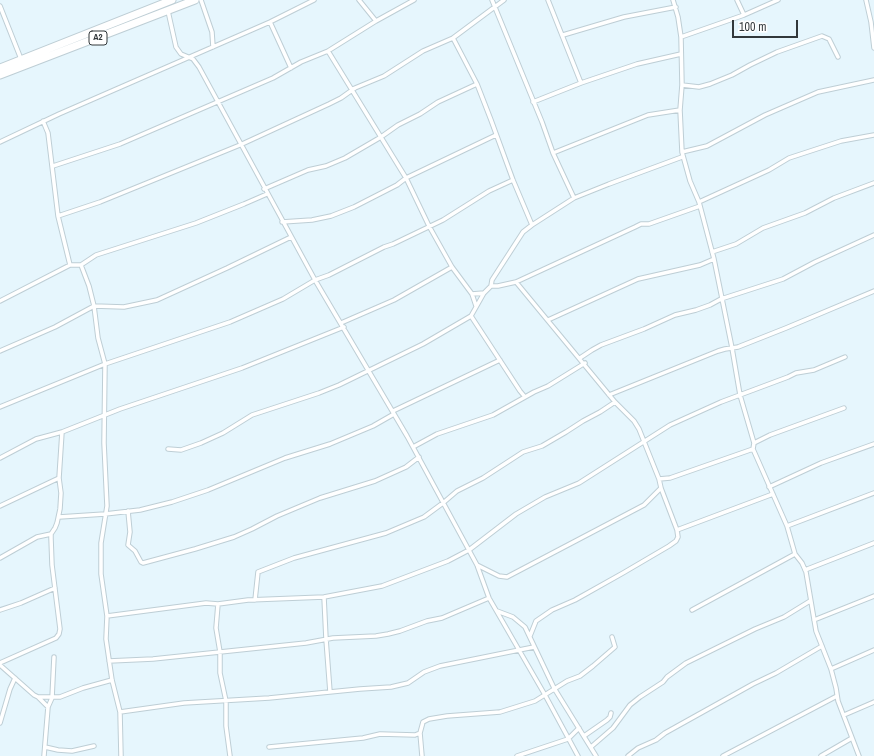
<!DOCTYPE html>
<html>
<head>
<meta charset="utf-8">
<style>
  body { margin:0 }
  #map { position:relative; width:874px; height:756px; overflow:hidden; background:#e6f6fd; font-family:"Archivo Narrow",sans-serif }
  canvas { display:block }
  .scale { position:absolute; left:732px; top:20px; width:66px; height:18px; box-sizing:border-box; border:2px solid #32383b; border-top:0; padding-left:5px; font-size:12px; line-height:14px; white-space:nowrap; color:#32383b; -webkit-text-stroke:3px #fff; paint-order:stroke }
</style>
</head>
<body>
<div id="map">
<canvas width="874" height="756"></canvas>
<div class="scale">100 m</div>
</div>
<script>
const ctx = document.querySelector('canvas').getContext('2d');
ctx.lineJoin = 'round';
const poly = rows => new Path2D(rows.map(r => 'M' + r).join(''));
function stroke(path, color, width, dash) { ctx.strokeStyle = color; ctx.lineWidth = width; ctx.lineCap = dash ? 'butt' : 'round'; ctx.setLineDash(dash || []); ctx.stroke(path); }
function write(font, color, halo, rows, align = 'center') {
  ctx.font = font + ' "Archivo Narrow",sans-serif'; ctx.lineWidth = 4; ctx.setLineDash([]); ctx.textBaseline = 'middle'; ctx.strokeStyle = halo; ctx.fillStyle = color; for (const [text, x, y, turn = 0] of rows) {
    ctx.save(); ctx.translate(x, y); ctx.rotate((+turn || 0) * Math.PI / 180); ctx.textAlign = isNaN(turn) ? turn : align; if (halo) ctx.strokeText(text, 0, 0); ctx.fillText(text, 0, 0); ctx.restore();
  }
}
const street = poly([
  [201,0,212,32,213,47],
  [359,0,376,21],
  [492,0,542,122,553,153,574,198],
  [548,0,581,83],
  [737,0,744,15],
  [866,0,871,22,874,48],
  [0,6,21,59],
  [168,11,176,47,181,54,193,59,199,67,315,280,407,436,477,565,489,598,545,695,578,756],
  [270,22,291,68],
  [563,35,624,17,676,7],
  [681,37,744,15,778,0],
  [453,38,477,84,491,120,513,180,532,225],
  [328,51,406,178,429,226,452,267,472,294,476,306],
  [682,85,699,87,710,84,732,75,750,65,777,52,822,36,829,39,838,57],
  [533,102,581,83,637,64,681,54],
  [43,121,48,133,58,216,70,265],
  [0,142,59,114,270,22,314,0],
  [682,152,707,146,765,115,818,92,874,80],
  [553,153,648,115,680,110],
  [53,166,120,144,273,78,301,62,328,51,376,21,414,0],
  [264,189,308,170,326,166,345,158,381,137,398,125,420,114,438,102,477,84],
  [699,202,769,170,789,158,841,141,874,135],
  [58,216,100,202,240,145,329,104,341,98,355,88,384,76,423,51,453,38,504,0],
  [282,222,312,220,331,216,354,207,397,185,406,178,496,135],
  [712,252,736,244,763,228,805,213,834,198,874,183],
  [81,265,89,286,94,306,98,338,105,364,104,443,107,506,101,543,101,574,107,616,106,639,112,680,120,712,121,756],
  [516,282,615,402,634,421,639,429,659,479,661,488,677,530,678,537,676,541,669,546,623,573,575,600,552,610,536,621,530,636],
  [491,286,498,286,516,282,635,227,641,224,649,224,700,206],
  [472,294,484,293],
  [0,301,70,265,81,265,96,255,196,223,244,204,267,194],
  [471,316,520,391,525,397],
  [548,320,638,279,700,265,714,259],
  [341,323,394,300,452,267],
  [0,351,55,327,94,306,124,307,157,300,227,268,291,237],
  [580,358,592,350,601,345,644,329,675,315,696,310,710,305,721,299,783,279,815,262,874,235],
  [609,395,718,351,725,349,732,348,714,259,699,202,690,181,682,152,680,110,682,85,681,37,678,17,673,0],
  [0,407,105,364,230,322,283,299,315,280,329,275,384,247,393,244,443,220,489,191,513,180],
  [393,411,500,360],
  [754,443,770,435,844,408],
  [413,447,437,434,493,415,534,392,548,386,585,363],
  [168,449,181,450,201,443,223,433,252,415,319,393,339,385,423,344,471,316,484,293,491,286,492,280,523,232,532,225,574,198,609,184,682,157],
  [0,458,36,439,62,432,120,409,242,368,344,327],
  [659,479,670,478,753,449],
  [769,487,821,463,874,444],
  [0,506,59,478],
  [128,511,130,532,128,545,135,551,141,562,143,563,195,549,234,537,252,529,277,516,320,498,375,481,406,467,419,457],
  [59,517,105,514,140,510,172,502,208,490,285,458,330,444,373,426,394,414],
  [787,526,874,493],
  [677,530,773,494],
  [0,558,37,537,51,534],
  [477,565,499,576,507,577,644,505,661,488],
  [805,570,874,543],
  [324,597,326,639,330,692],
  [255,600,258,572,294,558,386,533,424,517,443,503,457,491,483,478,523,452,542,446,566,432,583,421,600,412,615,402],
  [218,604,216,628,220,652,220,673,226,701,226,726,230,756],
  [0,610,21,603,55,588],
  [692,610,795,554],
  [497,611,513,617,525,627,554,688,596,756],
  [107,616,206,603,218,604,248,600,324,597,382,586,448,561,469,550,516,514,545,497,579,483,670,425,721,402,788,377,796,373,814,370,845,357],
  [814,620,874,596],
  [109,661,153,659,306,643,333,638,376,636,388,634,400,631,427,621,442,618,489,598],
  [0,663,56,638,59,634,60,629,52,565,51,538,51,534,55,528,57,523,60,509,61,493,59,478,62,432],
  [0,665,34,695,38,697,60,697,83,688,112,680],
  [831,669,874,650],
  [38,697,48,707],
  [120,712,184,703,269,698,360,689,391,687,408,683,424,672,440,666,534,647],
  [844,715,874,702],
  [0,723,10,689,15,678],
  [584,736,607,720,610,717,611,713],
  [45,747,58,750,72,751,94,746],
  [269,747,363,738,380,734,415,735,420,733],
  [591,747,613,728,630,705,640,697,663,682,667,677,686,663,755,629,784,617,810,601],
  [44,756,48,707,52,698,54,657],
  [422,756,420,733,423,722,429,719,447,716,500,712,535,701,567,681,580,676,593,666,615,647,612,637],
  [517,756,568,739,579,728],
  [628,756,638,748,656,740,665,733,753,684,776,673,822,646],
  [723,756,837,696],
  [821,756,852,738],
  [859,756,838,701,836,688,831,669,816,631,806,572,802,563,795,554,787,526,753,449,754,443,740,395,732,348,738,347,786,328,874,291]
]);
const highway = poly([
  [0,68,172,0],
  [0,75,195,0]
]);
const shields = [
  [98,38,18]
];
const shieldNames = [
  ["A2",98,38]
];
stroke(street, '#beced5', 5.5);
stroke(highway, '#beced5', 9);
stroke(street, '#fff', 3.5);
stroke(highway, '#fff', 7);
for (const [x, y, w] of shields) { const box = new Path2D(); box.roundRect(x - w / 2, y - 7, w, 14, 3); ctx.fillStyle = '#fff'; ctx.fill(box); stroke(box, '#32383b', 1); }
write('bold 9px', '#32383b', null, shieldNames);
</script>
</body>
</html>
